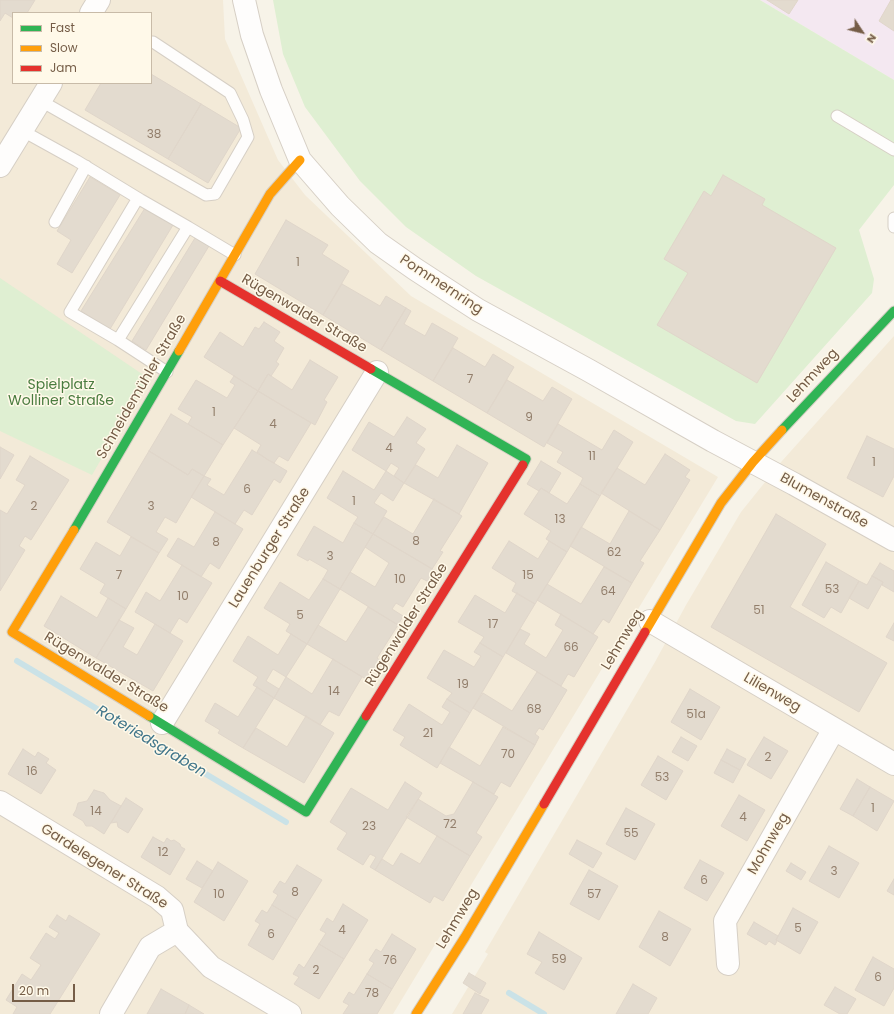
<!DOCTYPE html>
<html>
<head>
<meta charset="utf-8">
<style>
  body { margin:0 }
  #map { position:relative; width:894px; height:1014px; overflow:hidden; background:#f7f3e8; font-family:Poppins,sans-serif }
  canvas { display:block }
  .legend { position:absolute; left:12px; top:12px; width:140px; height:72px; box-sizing:border-box; background:#fff9e9; border:1px solid #c8bba8; margin:0; padding:5px 7px; list-style:none; font-size:12px; color:#755d47 }
  .legend li { display:flex; align-items:center; gap:8px; height:20px }
  .legend b { width:20px; border:1px solid #c8bba8 }
  .north { position:absolute; left:842px; top:12px; width:40px; height:40px; -webkit-text-stroke:3px #fff9e9; paint-order:stroke; rotate:125deg; font-size:11px; font-weight:700; line-height:16px; text-align:center; color:#755d47 }
  .north::after { content:''; display:block; margin:auto; width:14px; height:18px; background:#755d47; clip-path:polygon(50% 0,100% 100%,50% 72%,0 100%) }
  .scale { position:absolute; left:12px; top:984px; width:63px; height:18px; box-sizing:border-box; border:2px solid #755d47; border-top:0; padding-left:5px; font-size:12px; line-height:14px; white-space:nowrap; color:#755d47; -webkit-text-stroke:3px #fff9e9; paint-order:stroke }
</style>
</head>
<body>
<div id="map">
<canvas width="894" height="1014"></canvas>
<ul class="legend">
<li><b style="height:5px;background:#30b455"></b>Fast</li>
<li><b style="height:5px;background:#ff9f0a"></b>Slow</li>
<li><b style="height:5px;background:#e5322d"></b>Jam</li>
</ul>
<div class="north">N</div>
<div class="scale">20 m</div>
</div>
<script>
const ctx = document.querySelector('canvas').getContext('2d');
ctx.lineJoin = 'round';
function paint(path, color) { ctx.fillStyle = color; ctx.fill(path, 'evenodd'); }
const poly = rows => new Path2D(rows.map(r => 'M' + r).join(''));
function stroke(path, color, width, dash) { ctx.strokeStyle = color; ctx.lineWidth = width; ctx.lineCap = dash ? 'butt' : 'round'; ctx.setLineDash(dash || []); ctx.stroke(path); }
function write(font, color, halo, rows, align = 'center') {
  ctx.font = font + ' Poppins,sans-serif'; ctx.lineWidth = 3; ctx.setLineDash([]); ctx.textBaseline = 'middle'; ctx.strokeStyle = halo; ctx.fillStyle = color; for (const [text, x, y, turn = 0] of rows) {
    ctx.save(); ctx.translate(x, y); ctx.rotate((+turn || 0) * Math.PI / 180); ctx.textAlign = isNaN(turn) ? turn : align; if (halo) ctx.strokeText(text, 0, 0); ctx.fillText(text, 0, 0); ctx.restore();
  }
}
const residential = poly([
  [0,0,223,0,225,39,278,160,305,195,411,296,718,477,393,1014,0,1014],
  [13,13,151,13,151,83,13,83],
  [894,336,894,1014,452,1014,488,954,485,952,655,662,686,605,741,512,782,461]
]);
const education = poly([
  [760,0,894,0,894,80]
]);
const green = poly([
  [273,0,760,0,894,80,894,185,859,230,874,279,872,293,755,424,736,421,476,276,406,227,360,181,305,107,283,54],
  [0,278,148,378,92,475,0,431]
]);
const stream = poly([
  [17,661,286,822],
  [509,993,544,1014]
]);
const building = poly([
  [0,0,35,0,27,13,13,13,13,18,5,13,0,21,0,0],
  [767,0,798,0,789,14,767,0],
  [891,0,894,0,894,31,879,21,891,0],
  [151,74,201,104,168,159,85,110,101,83,151,83,151,74],
  [201,104,241,128,208,183,168,159,201,104],
  [723,175,765,199,762,205,836,248,757,383,657,325,688,273,664,259,704,191,711,196,723,175],
  [90,177,120,195,72,273,57,264,71,240,57,231,90,177],
  [145,208,173,225,110,329,81,311,145,208],
  [286,220,328,245,322,254,349,271,323,315,255,274,286,220],
  [195,238,209,246,146,350,132,341,195,238],
  [342,284,380,306,386,296,406,308,381,350,323,315,342,284],
  [406,308,411,311,404,324,425,336,432,323,458,338,433,381,381,350,406,308],
  [264,322,280,332,274,341,284,348,276,362,279,364,271,376,268,374,258,391,204,357,220,332,243,347,255,327,259,329,264,322],
  [453,348,485,367,493,354,514,367,487,413,433,381,453,348],
  [310,360,338,377,324,400,327,402,315,425,258,391,268,374,292,390,310,360],
  [234,376,258,391,223,445,188,424,192,417,178,409,196,380,227,398,235,385,230,382,234,376],
  [507,380,543,401,552,387,572,399,544,447,487,413,507,380],
  [258,391,311,423,288,461,279,456,274,463,268,460,257,452,261,445,234,428,258,391],
  [171,414,223,445,204,476,192,469,188,475,149,451,171,414],
  [407,417,426,429,416,443,425,449,404,483,394,476,399,468,391,463,386,471,352,450,369,422,394,437,407,417],
  [558,424,602,450,614,430,633,442,600,496,580,484,583,478,557,462,563,452,547,443,558,424],
  [867,436,894,449,894,476,883,497,847,478,867,436],
  [457,445,488,463,459,514,404,483,416,465,438,478,457,445],
  [0,447,14,455,0,479,0,447],
  [252,450,287,471,280,483,274,479,252,515,244,510,235,524,191,497,204,476,211,479,207,485,224,495,252,450],
  [149,451,188,475,192,469,204,476,176,523,165,517,156,532,168,539,159,553,107,522,149,451],
  [665,454,690,470,685,477,690,480,660,530,601,493,617,468,645,485,665,454],
  [30,456,69,480,31,540,25,536,19,546,25,550,0,591,0,510,7,514,25,485,16,480,30,456],
  [541,461,561,473,549,493,541,488,539,491,527,484,541,461],
  [343,471,374,490,386,471,404,483,393,501,381,493,374,503,387,511,373,534,354,523,358,517,327,498,343,471],
  [580,484,600,496,567,552,546,539,551,531,524,514,541,488,567,504,580,484],
  [434,499,462,516,440,551,443,552,432,569,373,534,384,517,413,534,434,499],
  [629,511,660,530,640,561,644,563,632,583,570,546,581,527,610,544,629,511],
  [215,512,243,529,219,569,210,563,201,577,167,556,178,538,194,547,215,512],
  [776,514,826,544,790,607,887,663,859,712,711,627,776,514],
  [354,523,373,534,340,589,323,579,328,570,309,559,308,561,297,555,314,526,343,543,354,523],
  [373,534,436,571,429,582,421,578,403,607,396,603,392,609,403,616,398,625,340,589,350,572,375,587,389,563,365,547,373,534],
  [131,537,159,553,126,609,100,593,105,584,80,569,96,542,120,556,131,537],
  [509,541,538,559,549,541,567,552,535,604,512,591,516,583,492,568,509,541],
  [826,562,859,581,841,613,831,607,824,618,802,605,826,562],
  [880,563,894,571,894,592,882,585,883,582,872,576,880,563],
  [182,565,212,583,187,623,179,618,170,633,135,612,146,592,160,601,182,565],
  [604,567,632,583,609,623,603,619,593,634,537,600,547,584,581,604,604,567],
  [872,576,883,582,868,609,849,598,859,581,867,585,872,576],
  [323,579,340,589,307,644,286,631,290,624,264,608,280,582,309,600,323,579],
  [517,593,535,604,503,657,480,643,484,637,458,622,475,595,505,613,517,593],
  [61,596,97,618,108,598,126,609,96,658,44,626,61,596],
  [368,607,398,625,377,658,382,662,376,672,371,669,366,679,307,644,318,625,346,642,368,607],
  [561,614,598,637,574,677,568,674,561,686,506,653,520,629,530,634,524,644,546,658,563,630,555,625,561,614],
  [119,620,134,628,123,647,137,655,155,624,183,641,153,691,96,658,119,620],
  [894,623,894,641,886,637,894,623],
  [291,634,307,644,286,677,273,669,266,681,279,689,274,698,253,685,258,677,233,661,248,636,278,655,291,634],
  [480,643,503,657,470,713,447,699,452,693,427,678,444,650,474,667,481,656,474,652,480,643],
  [333,659,362,677,339,716,329,711,320,725,274,698,286,677,312,694,333,659],
  [537,672,567,690,543,730,539,728,535,734,539,737,535,745,473,708,483,693,512,711,537,672],
  [257,687,274,698,243,748,218,733,220,730,205,721,215,703,238,717,257,687],
  [690,689,720,707,701,740,671,722,690,689],
  [447,699,470,713,437,768,400,745,405,737,393,730,409,704,442,725,450,712,442,707,447,699],
  [306,716,334,733,304,783,243,748,256,728,287,747,306,716],
  [503,727,535,745,510,787,501,782,494,794,440,763,449,747,480,766,503,727],
  [681,737,697,746,688,761,672,752,681,737],
  [764,737,788,751,771,779,747,765,764,737],
  [23,749,35,757,38,752,49,759,46,763,56,770,41,794,8,774,23,749],
  [727,749,746,759,740,770,721,760,727,749],
  [658,756,683,771,666,800,641,785,658,756],
  [721,760,740,770,733,783,714,773,721,760],
  [857,779,870,787,853,816,840,809,857,779],
  [405,782,422,793,375,870,370,867,376,857,370,854,363,865,337,849,347,833,330,822,351,788,388,810,405,782],
  [473,782,498,797,476,833,482,837,470,856,406,817,418,799,446,816,454,814,473,782],
  [870,787,894,801,877,831,853,816,870,787],
  [94,790,104,793,110,800,121,806,104,834,92,826,86,826,83,821,73,815,76,810,78,803,87,801,94,790],
  [739,795,765,810,747,841,721,826,739,795],
  [126,798,143,809,128,833,118,827,117,822,111,823,126,798],
  [626,808,655,824,635,860,606,844,626,808],
  [437,836,470,856,443,901,434,896,430,903,375,870,382,859,393,866,401,853,420,864,437,836],
  [153,837,164,843,167,838,171,841,174,840,180,844,181,847,185,849,170,875,141,857,153,837],
  [577,840,602,853,593,868,569,854,577,840],
  [829,846,859,863,839,898,809,881,829,846],
  [700,860,724,873,707,901,684,888,700,860],
  [197,861,213,871,202,888,186,879,197,861],
  [218,862,248,881,224,921,194,902,218,862],
  [791,863,806,872,801,880,786,871,791,863],
  [297,865,322,880,297,920,272,905,278,895,273,892,280,881,285,884,297,865],
  [589,870,618,886,599,920,570,904,589,870],
  [894,879,894,895,887,891,894,879],
  [343,904,368,920,344,959,319,944,326,933,320,930,327,918,333,922,343,904],
  [272,905,297,920,273,960,248,945,260,924,255,921,262,910,267,913,272,905],
  [793,908,818,922,800,954,776,940,793,908],
  [659,911,691,929,670,966,639,947,659,911],
  [57,915,66,921,69,915,100,934,50,1014,13,1014,17,1007,6,1000,22,974,31,980,41,965,30,958,46,933,55,939,59,933,49,927,57,915],
  [754,922,778,936,776,940,777,941,775,945,769,941,766,945,747,934,754,922],
  [539,932,582,958,564,990,535,973,542,962,527,954,539,932],
  [392,934,416,949,392,989,367,974,374,963,369,960,376,949,381,952,392,934],
  [319,944,344,959,319,999,294,984,299,977,293,974,299,964,304,968,319,944],
  [873,957,894,969,894,988,884,1006,855,990,873,957],
  [469,973,486,983,480,994,463,983,469,973],
  [367,974,392,989,377,1014,343,1014,349,1005,343,1002,349,992,354,995,367,974],
  [633,984,657,998,648,1014,616,1014,633,984],
  [835,987,856,999,847,1014,840,1014,824,1005,835,987],
  [161,989,189,1005,185,1014,147,1014,161,989],
  [475,993,489,1000,481,1014,463,1014,475,993],
  [189,1005,204,1014,185,1014,189,1005]
]);
const lane = poly([
  [41,101,206,195,215,194,248,137,243,120,230,93,153,42,151,42],
  [837,116,894,150],
  [21,130,77,161,141,200,188,227,118,340,167,372],
  [894,218,894,227],
  [55,222,86,166],
  [188,227,235,255],
  [118,340,70,312,138,198]
]);
const street = poly([
  [244,0,252,35,271,90,300,160,340,206,378,243,415,269,478,310,588,370,713,441,794,484,894,540],
  [91,13,99,0],
  [0,166,51,83],
  [650,621,894,764],
  [162,723,377,372],
  [0,802,157,897,172,910,177,931,211,967,290,1014],
  [728,964,725,921,834,729],
  [111,1014,150,947,177,931]
]);
const fast = poly([
  [371,369,526,459,523,465],
  [782,430,894,311],
  [74,530,179,351],
  [149,716,306,812,366,716]
]);
const slow = poly([
  [179,351,270,194,300,160],
  [74,530,12,632,149,716],
  [645,632,721,503,753,462,782,430],
  [416,1014,465,937,544,804]
]);
const jam = poly([
  [220,281,371,369],
  [366,716,523,465],
  [544,804,645,632]
]);
const numberNames = [
  ["38",154,135],
  ["1",298,263],
  ["7",470,380],
  ["1",214,413],
  ["9",529,418],
  ["4",273,425],
  ["4",389,449],
  ["11",592,457],
  ["1",874,463],
  ["6",247,490],
  ["1",354,502],
  ["2",34,507],
  ["3",151,507],
  ["13",560,520],
  ["8",416,542],
  ["8",216,543],
  ["62",614,553],
  ["3",330,557],
  ["7",119,576],
  ["15",528,576],
  ["10",400,580],
  ["53",832,590],
  ["64",608,592],
  ["10",183,597],
  ["51",759,611],
  ["5",300,616],
  ["17",493,625],
  ["66",571,648],
  ["19",463,685],
  ["14",334,692],
  ["68",534,710],
  ["51a",696,715],
  ["21",428,734],
  ["70",508,755],
  ["2",768,758],
  ["16",32,772],
  ["53",662,778],
  ["1",873,809],
  ["14",96,812],
  ["4",743,818],
  ["72",450,825],
  ["23",369,827],
  ["55",631,834],
  ["12",163,853],
  ["3",834,872],
  ["6",704,881],
  ["8",295,893],
  ["10",219,895],
  ["57",594,895],
  ["5",798,929],
  ["4",342,931],
  ["6",271,935],
  ["8",665,938],
  ["59",559,960],
  ["76",390,961],
  ["2",316,971],
  ["6",878,978],
  ["78",372,994]
];
const streetNames = [
  ["Pommernring",441,285,33],
  ["Rügenwalder Straße",304,314,30],
  ["Lehmweg",813,376,-47],
  ["Schneidemühler Straße",142,387,-60],
  ["Blumenstraße",824,501,29],
  ["Lauenburger Straße",270,548,-58],
  ["Rügenwalder Straße",407,625,-58],
  ["Lehmweg",623,640,-59],
  ["Rügenwalder Straße",106,673,31],
  ["Lilienweg",772,693,30],
  ["Mohnweg",769,844,-60],
  ["Gardelegener Straße",104,867,32],
  ["Lehmweg",458,919,-59]
];
const parkNames = [
  ["Spielplatz",61,385],
  ["Wolliner Straße",61,401]
];
const waterNames = [
  ["Roteriedsgraben",151,742,31]
];
paint(residential, '#f3ead8');
paint(education, '#f4e8f1');
paint(green, '#dfefd2');
stroke(stream, '#cae2e7', 6);
paint(building, '#e3dbcf');
stroke(building, '#e0d6ca', 1);
stroke(lane, '#d6cfc5', 13);
stroke(street, '#d6cfc5', 24);
stroke(fast, '#d6cfc4', 11);
stroke(slow, '#d6cfc4', 11);
stroke(jam, '#d6cfc4', 11);
stroke(lane, '#fefdfc', 11);
stroke(street, '#fefdfc', 22);
stroke(fast, '#30b455', 9);
stroke(slow, '#ff9f0a', 9);
stroke(jam, '#e5322d', 9);
write('12px', '#927e6b', null, numberNames);
write('14px', '#755d47', '#fff9e9', streetNames);
write('14px', '#4a7c3f', '#fff9e9', parkNames);
write('italic 15px', '#40758a', '#fff9e9', waterNames);
</script>
</body>
</html>
